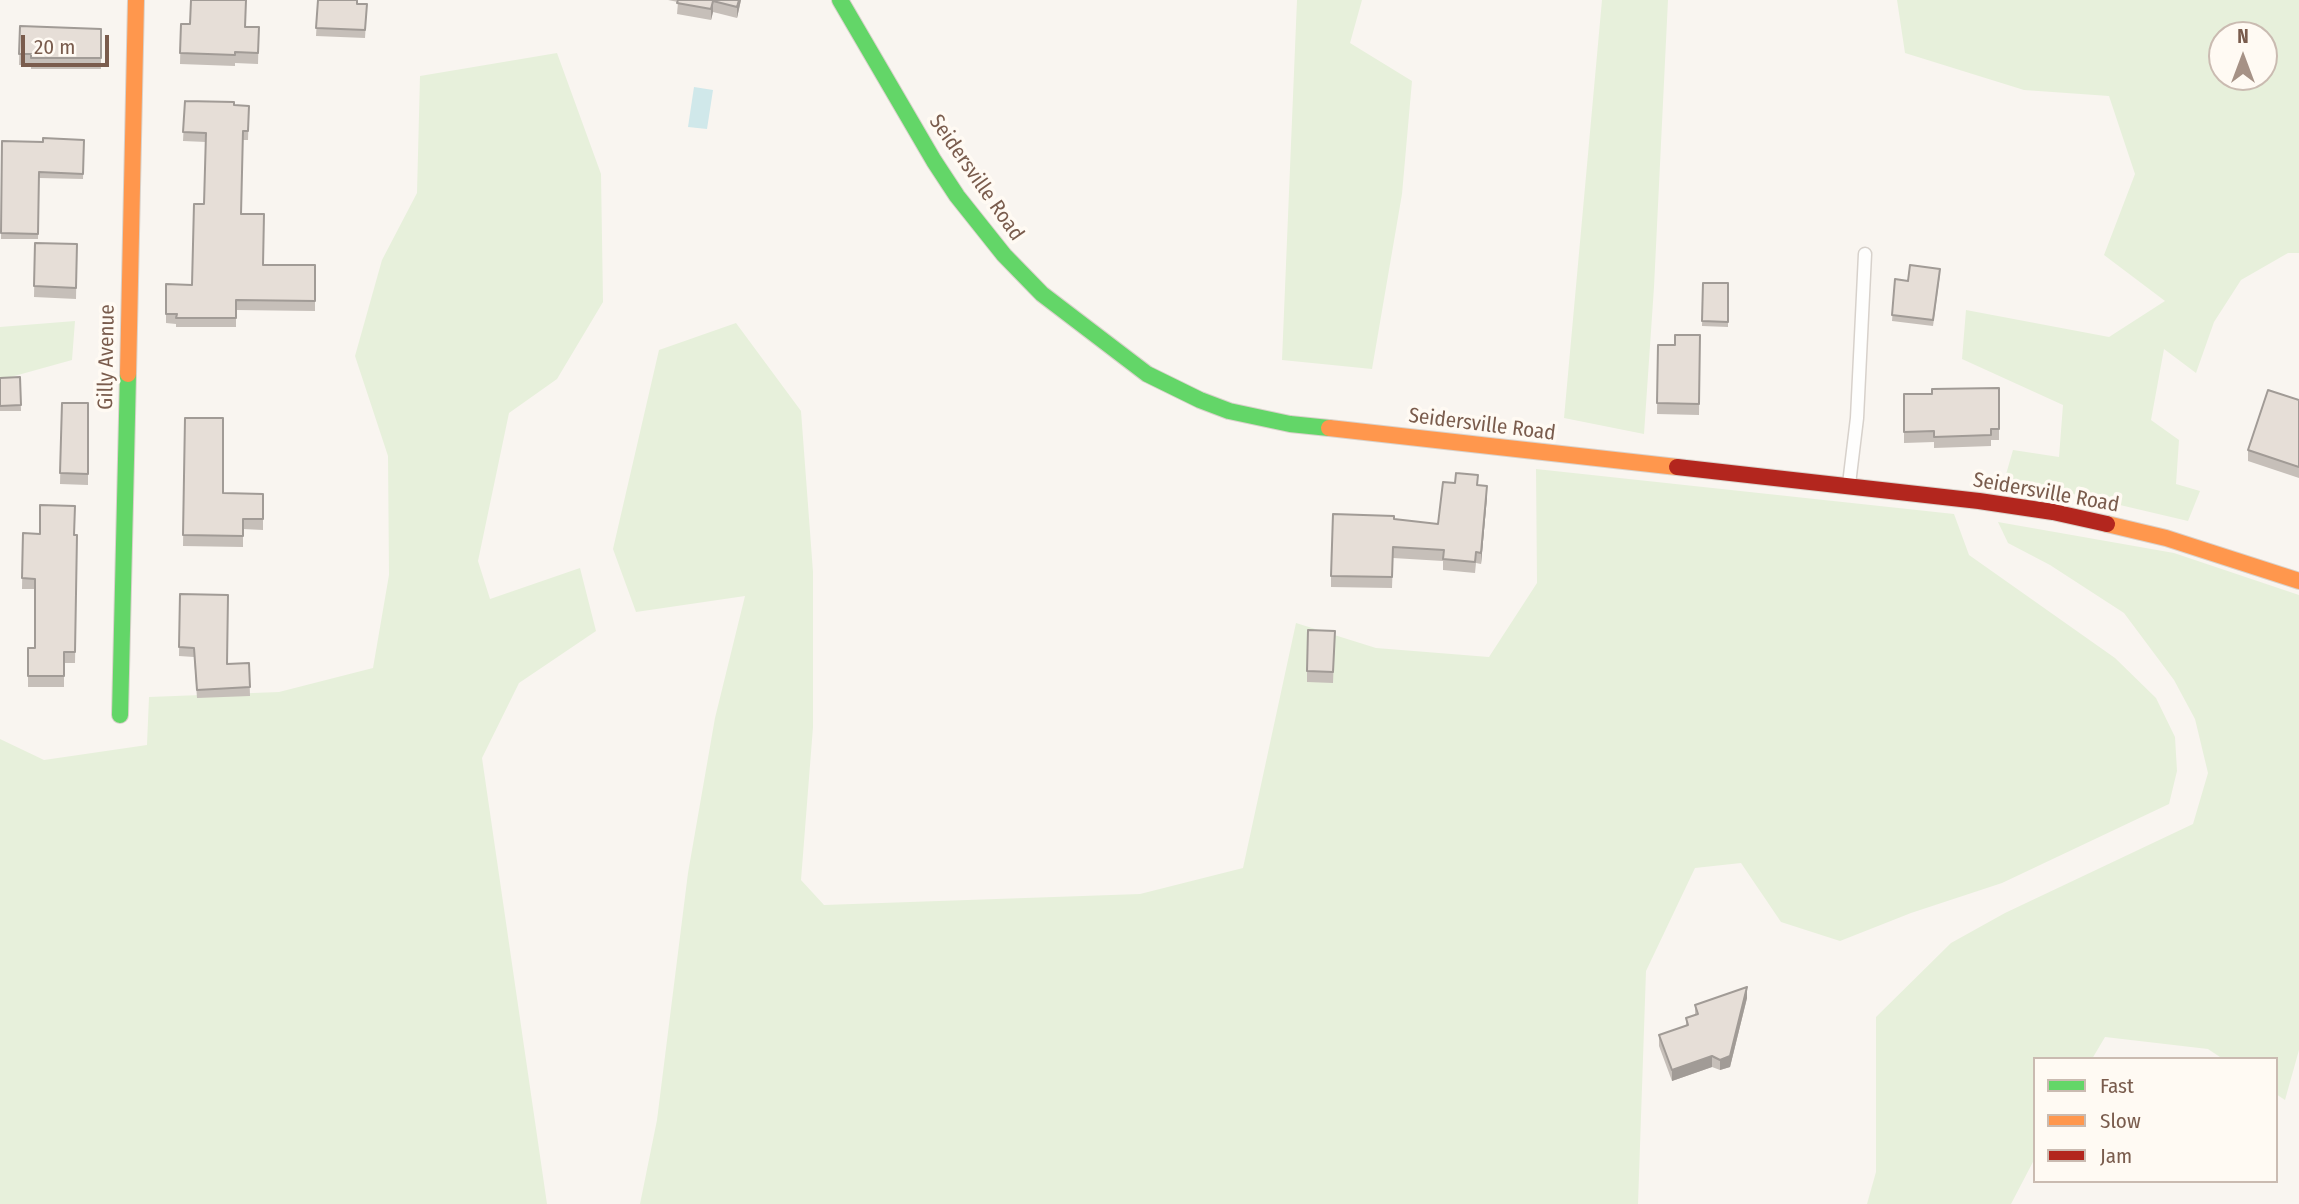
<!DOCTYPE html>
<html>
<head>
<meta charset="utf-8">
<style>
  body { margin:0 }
  #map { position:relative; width:2299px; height:1204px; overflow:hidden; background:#f9f5f0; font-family:"Fira Sans Condensed",sans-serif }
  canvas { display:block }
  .legend { position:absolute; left:2033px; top:1057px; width:245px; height:126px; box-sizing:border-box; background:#fffaf3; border:2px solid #cabbb1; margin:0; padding:9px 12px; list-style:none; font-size:21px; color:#7a5c4d }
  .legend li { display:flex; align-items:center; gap:14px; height:35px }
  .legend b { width:35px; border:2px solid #cabbb1 }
  .north { position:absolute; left:2208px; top:21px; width:70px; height:70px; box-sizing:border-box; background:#fffaf3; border:2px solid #cabbb1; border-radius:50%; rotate:0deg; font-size:19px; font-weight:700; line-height:28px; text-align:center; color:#7a5c4d }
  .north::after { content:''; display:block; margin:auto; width:24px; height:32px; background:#a69286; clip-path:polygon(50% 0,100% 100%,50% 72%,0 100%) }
  .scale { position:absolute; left:21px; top:35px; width:88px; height:32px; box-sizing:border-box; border:4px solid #7a5c4d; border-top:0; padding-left:9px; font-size:21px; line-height:24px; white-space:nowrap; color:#7a5c4d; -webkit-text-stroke:5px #fffaf3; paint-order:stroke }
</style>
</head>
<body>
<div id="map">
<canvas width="2299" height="1204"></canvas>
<ul class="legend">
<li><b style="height:9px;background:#63d668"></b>Fast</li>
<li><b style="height:9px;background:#ff974d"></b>Slow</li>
<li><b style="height:9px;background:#b3261e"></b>Jam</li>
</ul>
<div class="north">N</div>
<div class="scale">20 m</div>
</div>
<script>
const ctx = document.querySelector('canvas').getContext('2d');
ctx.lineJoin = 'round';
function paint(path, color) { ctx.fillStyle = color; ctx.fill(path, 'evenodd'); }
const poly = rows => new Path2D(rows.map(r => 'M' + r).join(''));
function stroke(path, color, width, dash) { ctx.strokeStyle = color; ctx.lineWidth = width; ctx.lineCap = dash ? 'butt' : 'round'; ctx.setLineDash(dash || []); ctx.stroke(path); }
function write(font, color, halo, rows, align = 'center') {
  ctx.font = font + ' "Fira Sans Condensed",sans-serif'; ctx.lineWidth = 7; ctx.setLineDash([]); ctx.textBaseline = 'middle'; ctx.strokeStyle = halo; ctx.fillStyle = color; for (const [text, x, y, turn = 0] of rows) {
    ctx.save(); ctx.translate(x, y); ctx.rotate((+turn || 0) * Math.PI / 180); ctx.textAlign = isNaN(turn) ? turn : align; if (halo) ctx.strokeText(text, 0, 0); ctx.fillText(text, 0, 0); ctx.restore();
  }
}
const green = poly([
  [1297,0,1362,0,1350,43,1412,81,1402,194,1372,369,1282,360],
  [1602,0,1668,0,1654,287,1644,434,1564,418],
  [1897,0,2299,0,2299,253,2288,253,2241,280,2214,322,2196,373,2164,349,2151,420,2179,440,2176,484,2200,491,2188,521,2005,478,2013,450,2059,457,2063,405,1962,359,1966,310,2109,337,2165,301,2104,255,2135,174,2109,96,2024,90,1905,53],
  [2222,35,2264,35,2264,77,2222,77],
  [557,53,601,174,603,302,557,379,509,413,478,561,490,599,580,568,596,631,519,683,482,758,547,1204,0,1204,0,739,44,760,147,745,149,697,279,692,373,668,389,575,388,456,355,356,382,260,417,193,420,76],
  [75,321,72,360,0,380,0,327],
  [736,323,801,411,813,572,813,727,801,880,824,905,1140,894,1243,868,1296,623,1376,648,1489,657,1537,583,1536,469,1954,514,1969,555,2115,658,2156,698,2175,737,2177,771,2169,804,2002,883,1911,913,1840,941,1781,922,1741,863,1695,868,1646,971,1638,1204,640,1204,657,1120,688,873,715,718,745,596,636,612,613,549,659,350],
  [1998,522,2174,553,2299,595,2299,1050,2285,1100,2276,1094,2276,1059,2223,1059,2208,1049,2105,1037,2092,1059,2035,1059,2035,1158,2011,1204,1867,1204,1876,1172,1876,1017,1951,943,2005,913,2193,824,2208,773,2195,719,2174,680,2124,613,2050,565,2008,543]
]);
const water = poly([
  [694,87,713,90,707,129,688,127]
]);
const lane = poly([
  [1849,484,1857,418,1865,254]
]);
const fast = poly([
  [840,0,934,161,957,196,1004,255,1042,294,1147,374,1200,400,1229,411,1290,424,1329,428],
  [120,715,128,374]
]);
const slow = poly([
  [128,374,136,0],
  [1329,428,1677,467],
  [2107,524,2166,538,2299,581]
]);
const jam = poly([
  [1677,467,1979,501,2053,512,2107,524]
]);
const wall = poly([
  [318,0,367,4,365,38,316,36],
  [668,0,741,0,737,18,713,12,711,20,677,14,678,2],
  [181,24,259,27,258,64,235,63,235,66,180,64],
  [20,26,101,29,101,69,31,69,31,65,19,65],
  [185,101,249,106,248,140,243,140,241,214,263,265,315,265,315,311,236,310,236,327,176,327,176,324,166,323,166,284,192,285,204,204,206,142,183,141],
  [84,140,83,179,39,178,38,239,1,239,2,141,43,142],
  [35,243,77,244,76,299,34,297],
  [1940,275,1933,326,1892,321,1895,279,1908,281],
  [1703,283,1728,283,1728,327,1702,326],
  [1700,335,1699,415,1657,414,1658,345,1675,345],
  [20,377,21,411,0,411,0,378],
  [1999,388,1999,440,1991,440,1991,446,1934,448,1934,442,1904,443,1904,394,1932,394],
  [2299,400,2299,478,2248,461,2248,450],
  [62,403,88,403,88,485,60,484],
  [185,418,223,493,263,494,263,530,243,529,243,547,183,546],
  [1478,485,1487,497,1481,564,1476,563,1475,573,1443,570,1443,561,1393,558,1392,588,1331,587,1331,576,1394,519,1438,524],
  [23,533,77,535,75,663,64,663,64,687,28,687,28,648,35,648,35,589,22,589],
  [180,594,227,664,249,663,250,696,197,698,194,657,179,656],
  [1335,631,1333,683,1307,682,1307,671],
  [1747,998,1730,1067,1720,1070,1712,1067,1672,1081,1659,1046,1659,1035,1686,1026,1686,1018,1695,1015,1695,1005]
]);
const shadedWall = poly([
  [739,0,741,0,737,18,737,7],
  [713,1,713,12,711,20,711,9],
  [1487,486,1487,497,1481,564,1481,553],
  [1747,987,1747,998,1730,1067,1720,1070,1720,1060],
  [1712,1056,1712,1067,1672,1081,1672,1070]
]);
const building = poly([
  [191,0,246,0,245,27,259,27,258,53,235,52,235,55,180,53,181,24,190,24,191,0],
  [318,0,357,0,357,4,367,4,365,30,316,28,318,0],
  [678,0,739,0,737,7,713,1,711,9,677,3,678,0],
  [20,26,101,29,101,58,31,58,31,54,19,54,20,26],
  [185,101,234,102,234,105,249,106,248,131,243,131,241,214,264,214,263,265,315,265,315,301,236,300,236,318,176,318,177,314,166,314,166,284,192,285,194,204,204,204,206,133,183,132,185,101],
  [43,138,84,140,83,174,39,172,38,234,1,233,2,141,43,142,43,138],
  [35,243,77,244,76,288,34,286,35,243],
  [1910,265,1940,269,1933,320,1892,315,1895,279,1908,281,1910,265],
  [1703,283,1728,283,1728,322,1702,321,1703,283],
  [1675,335,1700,335,1699,404,1657,403,1658,345,1675,345,1675,335],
  [20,377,21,405,0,406,0,378,20,377],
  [1999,388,1999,429,1991,429,1991,435,1934,437,1934,431,1904,432,1904,394,1932,394,1932,389,1999,388],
  [2268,390,2299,400,2299,467,2248,450,2268,390],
  [62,403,88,403,88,474,60,473,62,403],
  [185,418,223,418,223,493,263,494,263,519,243,519,243,536,183,535,185,418],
  [1456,473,1478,475,1477,485,1487,486,1481,553,1476,552,1475,562,1443,559,1444,550,1393,547,1392,577,1331,576,1333,514,1394,516,1394,519,1438,524,1443,482,1455,483,1456,473],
  [40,505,75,506,74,535,77,535,75,652,64,652,64,676,28,676,28,648,35,648,35,579,22,578,23,533,40,534,40,505],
  [180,594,228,595,227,664,249,663,250,687,197,690,194,648,179,647,180,594],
  [1308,630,1335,631,1333,672,1307,671,1308,630],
  [1747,987,1730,1056,1720,1060,1712,1056,1672,1070,1659,1035,1688,1025,1686,1018,1698,1014,1695,1005,1747,987]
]);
const streetNames = [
  ["Seidersville Road",976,178,55],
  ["Gilly Avenue",107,357,-89],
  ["Seidersville Road",1482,425,7],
  ["Seidersville Road",2046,493,10]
];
paint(green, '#e7f0db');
paint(water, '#d0e8ea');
stroke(lane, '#d7d1cb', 15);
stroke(fast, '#d9d2cb', 18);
stroke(slow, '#d9d2cb', 18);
stroke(jam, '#d9d2cb', 18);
stroke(lane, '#fefefd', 12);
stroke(fast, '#63d668', 16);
stroke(slow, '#ff974d', 16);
stroke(jam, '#b3261e', 16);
paint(wall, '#c6bfb9');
paint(shadedWall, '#a19b96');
paint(building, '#e6ded7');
stroke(building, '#a19b96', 2);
write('21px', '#7a5c4d', '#fffaf3', streetNames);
</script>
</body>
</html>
